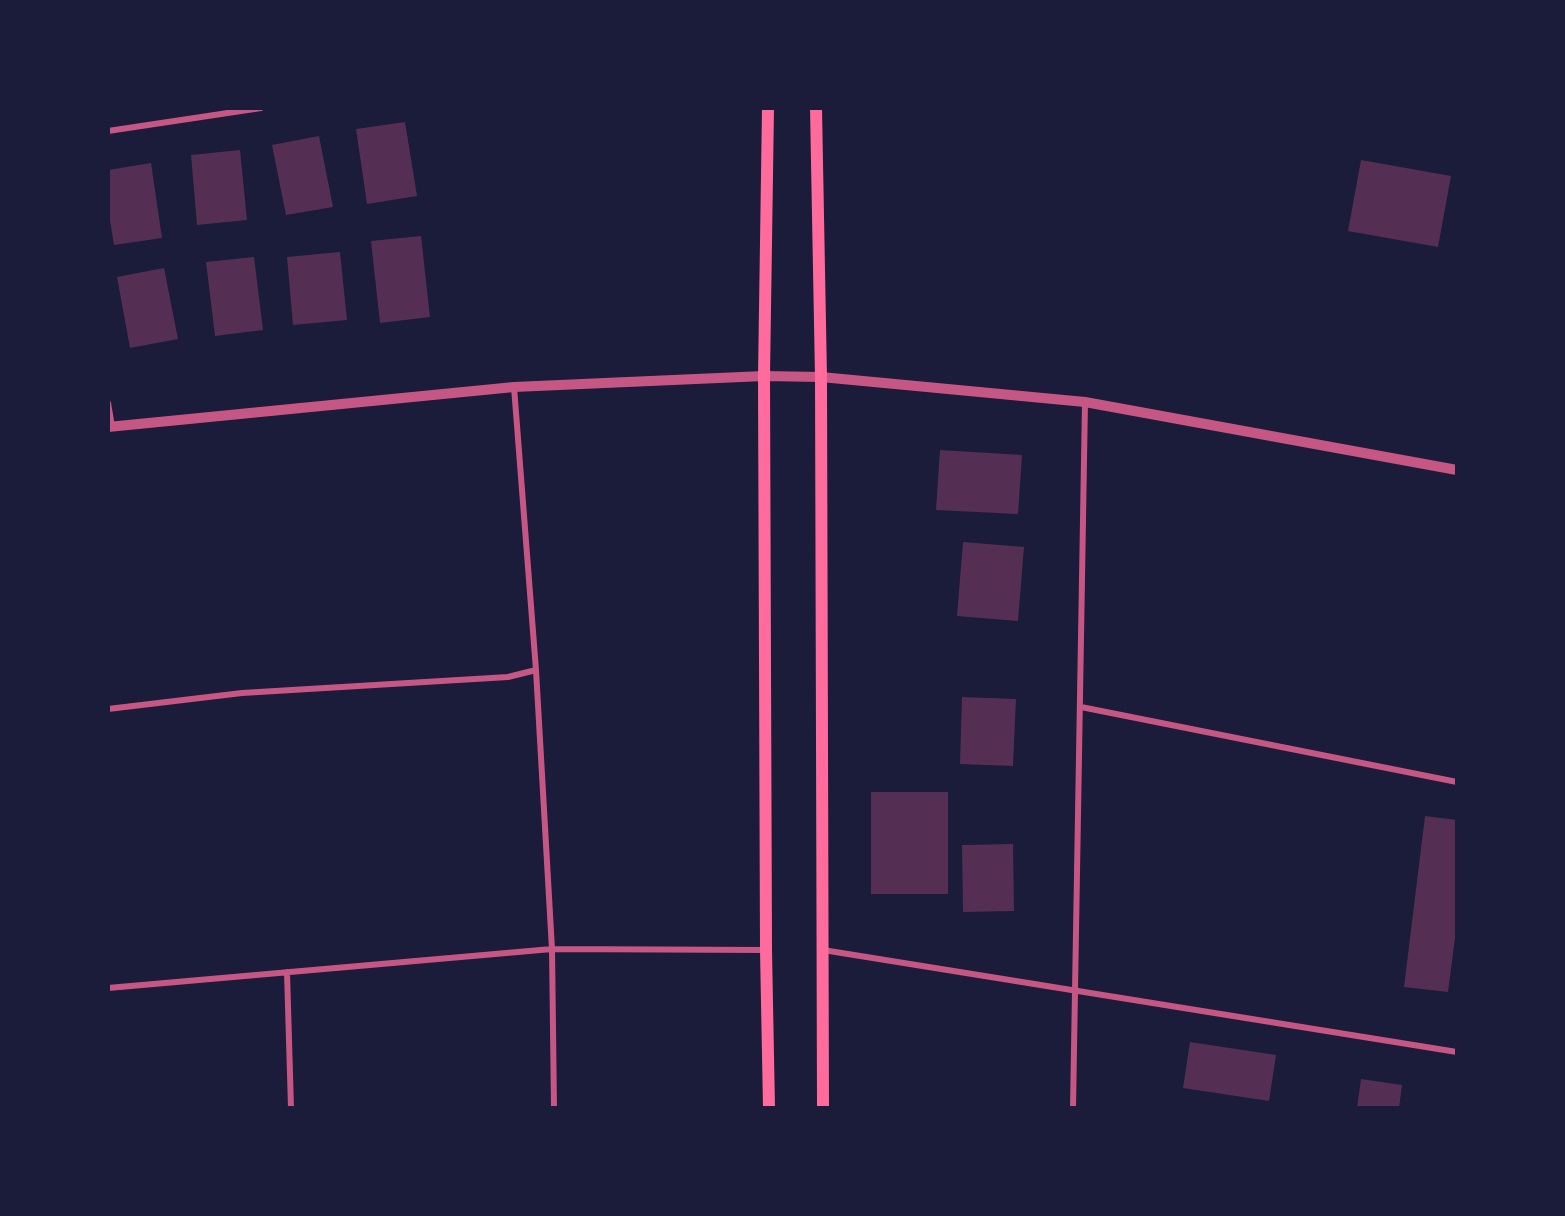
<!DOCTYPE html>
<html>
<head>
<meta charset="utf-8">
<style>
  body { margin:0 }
  #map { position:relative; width:1565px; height:1216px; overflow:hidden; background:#1b1b3a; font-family:"Open Sans",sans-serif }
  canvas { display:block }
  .frame { position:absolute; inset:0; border:110px solid #1b1b3a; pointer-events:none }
</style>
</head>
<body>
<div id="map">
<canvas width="1565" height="1216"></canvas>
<div class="frame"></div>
</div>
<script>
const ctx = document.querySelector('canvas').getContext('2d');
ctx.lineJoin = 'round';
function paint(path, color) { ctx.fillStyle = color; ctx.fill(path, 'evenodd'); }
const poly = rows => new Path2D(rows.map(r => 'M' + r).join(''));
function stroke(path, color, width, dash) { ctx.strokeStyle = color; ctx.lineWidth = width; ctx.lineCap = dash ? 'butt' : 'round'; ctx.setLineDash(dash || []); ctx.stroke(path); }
const building = poly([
  [405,122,417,196,367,204,356,129],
  [319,136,333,207,286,215,272,145],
  [240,150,247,220,197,225,191,155],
  [1361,160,1451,176,1438,247,1348,231],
  [151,163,162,238,114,245,108,208,108,170],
  [421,236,430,317,380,323,371,241],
  [340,252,347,320,293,325,287,257],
  [254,257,263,330,215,336,206,262],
  [164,268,178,339,130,348,117,277],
  [940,450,1022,455,1018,514,936,510],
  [963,542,1024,547,1018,621,957,616],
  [962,697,1016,699,1013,766,960,764],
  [871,792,948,792,948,894,871,894],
  [1425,816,1457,820,1457,922,1448,992,1404,987],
  [1013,844,1014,911,963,912,962,845],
  [1190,1042,1276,1055,1269,1101,1183,1088],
  [1361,1079,1402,1085,1399,1108,1357,1108]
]);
const minor = poly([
  [108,131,261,108],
  [514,387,536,670,552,949,554,1108],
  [108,403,112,426],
  [1081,707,1457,782],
  [108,709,242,693,508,677,536,670],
  [823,950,1457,1052],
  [287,972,291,1108],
  [108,988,552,949,766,950],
  [1073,1108,1085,402]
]);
const tertiary = poly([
  [108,427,514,387,764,376,821,377,1085,402,1457,470]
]);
const secondary = poly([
  [768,108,764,376,766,950,769,1108],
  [816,108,821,377,823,1108]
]);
paint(building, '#542f53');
stroke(minor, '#c65784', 6);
stroke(tertiary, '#c65784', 10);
stroke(secondary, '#ff6b9d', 12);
</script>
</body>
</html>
